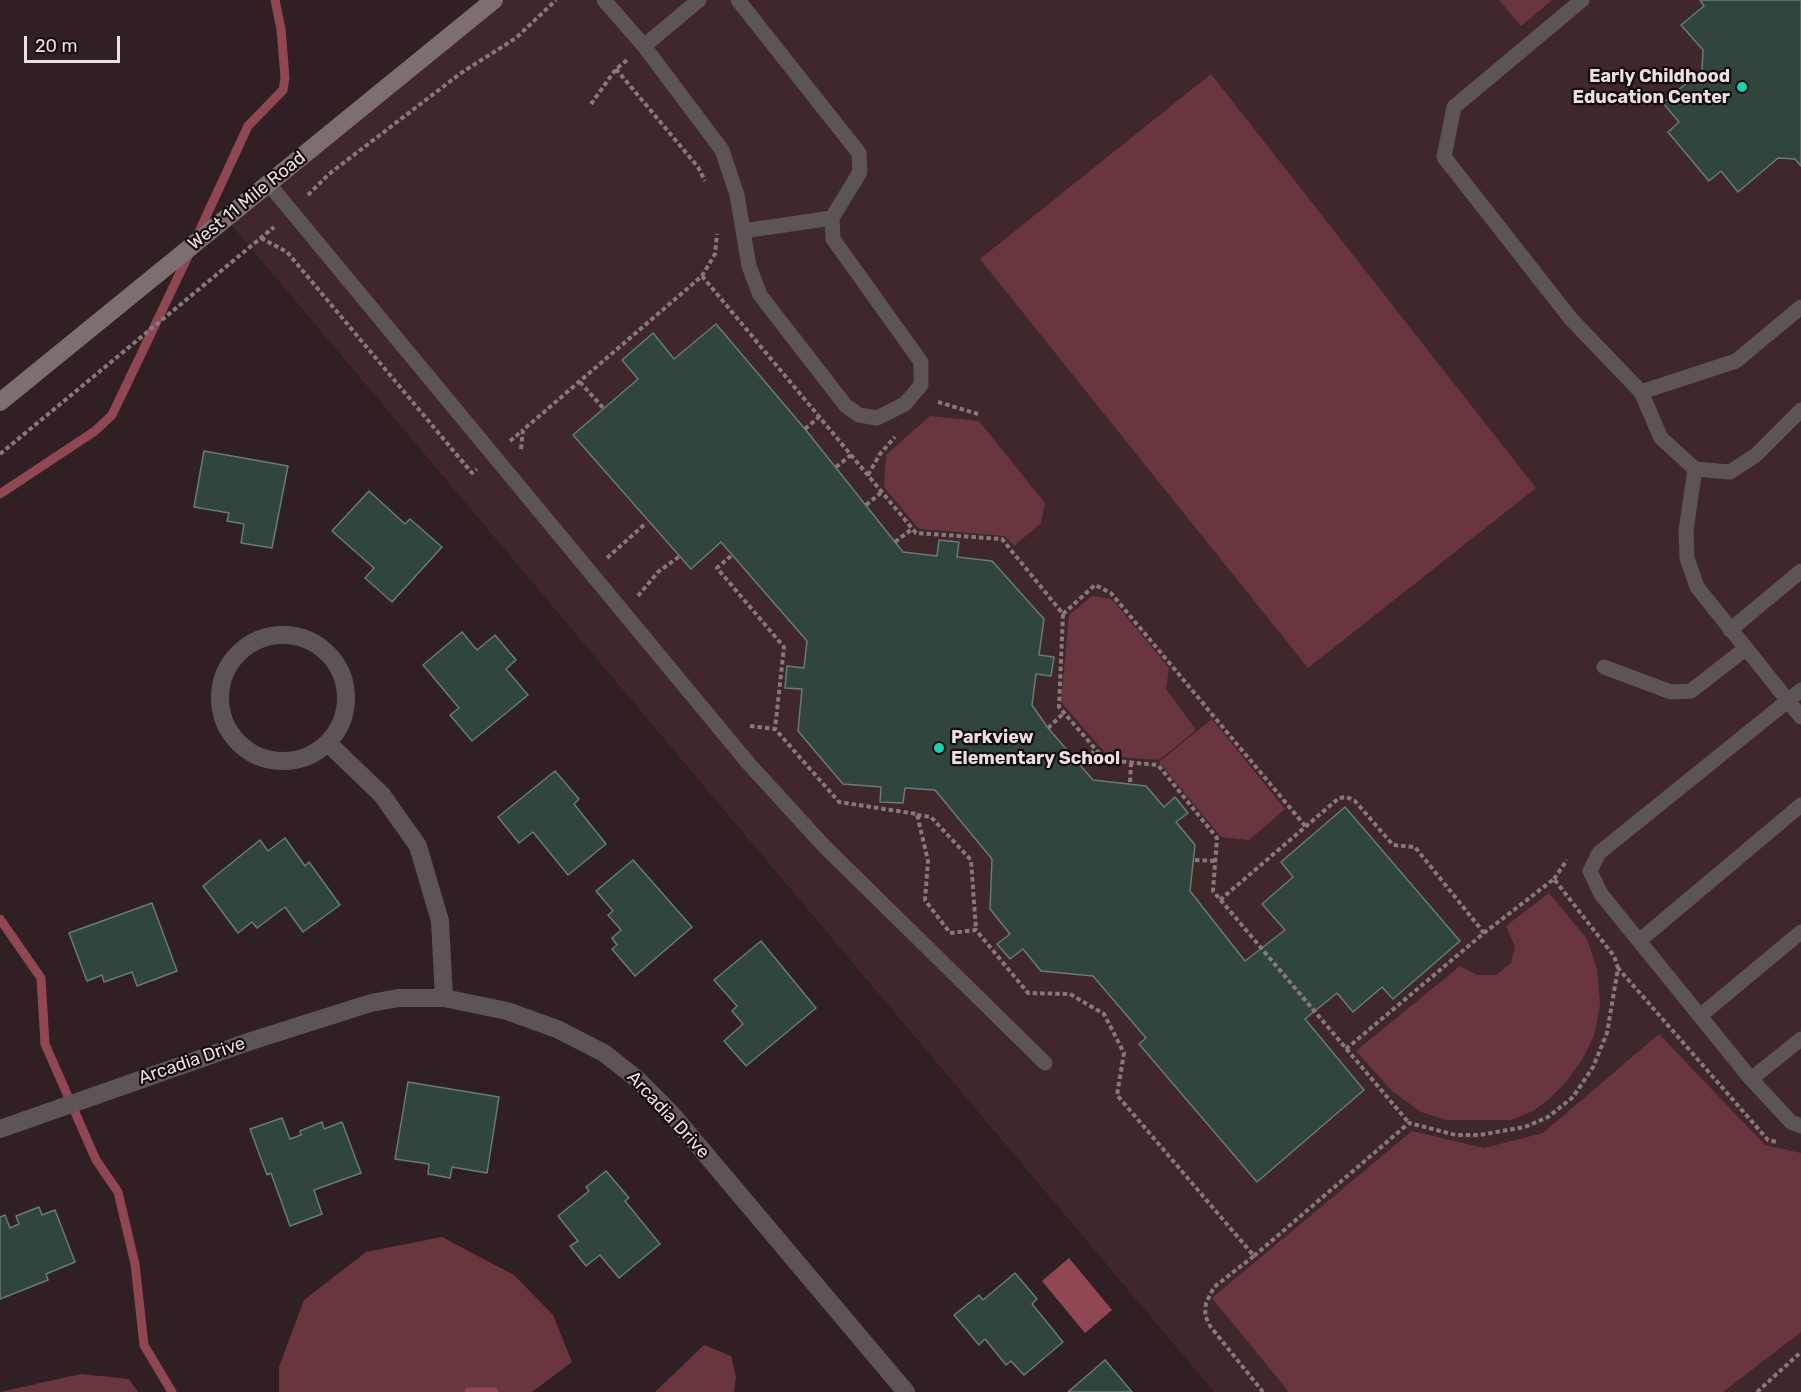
<!DOCTYPE html>
<html>
<head>
<meta charset="utf-8">
<style>
  body { margin:0 }
  #map { position:relative; width:1801px; height:1392px; overflow:hidden; background:#312023; font-family:Rubik,sans-serif }
  canvas { display:block }
  .scale { position:absolute; left:24px; top:36px; width:96px; height:27px; box-sizing:border-box; border:3px solid #ebdfe1; border-top:0; padding-left:8px; font-size:18px; line-height:21px; white-space:nowrap; color:#ebdfe1; -webkit-text-stroke:4px #140c0d; paint-order:stroke }
</style>
</head>
<body>
<div id="map">
<canvas width="1801" height="1392"></canvas>
<div class="scale">20 m</div>
</div>
<script>
const ctx = document.querySelector('canvas').getContext('2d');
ctx.lineJoin = 'round';
function paint(path, color) { ctx.fillStyle = color; ctx.fill(path, 'evenodd'); }
const poly = rows => new Path2D(rows.map(r => 'M' + r).join(''));
function stroke(path, color, width, dash) { ctx.strokeStyle = color; ctx.lineWidth = width; ctx.lineCap = dash ? 'butt' : 'round'; ctx.setLineDash(dash || []); ctx.stroke(path); }
function write(font, color, halo, rows, align = 'center') {
  ctx.font = font + ' Rubik,sans-serif'; ctx.lineWidth = 4.5; ctx.setLineDash([]); ctx.textBaseline = 'middle'; ctx.strokeStyle = halo; ctx.fillStyle = color; for (const [text, x, y, turn = 0] of rows) {
    ctx.save(); ctx.translate(x, y); ctx.rotate((+turn || 0) * Math.PI / 180); ctx.textAlign = isNaN(turn) ? turn : align; if (halo) ctx.strokeText(text, 0, 0); ctx.fillText(text, 0, 0); ctx.restore();
  }
}
const built = poly([
  [489,0,1801,0,1801,1392,1214,1392,224,216]
]);
const green = poly([
  [1499,0,1552,0,1521,26],
  [1211,74,1536,488,1308,668,980,259],
  [930,416,979,421,1045,503,1041,523,1014,546,1005,536,919,529,884,487,886,455],
  [1092,596,1112,599,1169,668,1166,689,1196,730,1159,760,1108,756,1061,702,1069,615],
  [1212,719,1285,809,1249,840,1221,837,1159,762],
  [1549,893,1587,939,1597,969,1600,1004,1595,1033,1582,1060,1565,1083,1548,1100,1533,1111,1511,1120,1447,1120,1421,1112,1392,1091,1356,1051,1460,966,1477,975,1496,975,1511,963,1515,947,1506,926],
  [1659,1034,1765,1145,1801,1153,1801,1332,1723,1392,1289,1392,1212,1298,1412,1131,1484,1148,1543,1133],
  [442,1237,514,1275,553,1315,572,1362,532,1392,279,1392,279,1367,304,1300,366,1252],
  [704,1345,731,1356,736,1377,734,1392,655,1392],
  [81,1374,129,1379,138,1392,0,1392]
]);
const water = poly([
  [1069,1258,1112,1310,1085,1333,1042,1281]
]);
const stream = poly([
  [197,236,248,126,283,90,285,78,281,29,275,0],
  [0,494,95,431,112,415,189,254],
  [0,919,41,978,45,1044,96,1160,118,1192,135,1264,144,1345,172,1392],
  [469,1392,494,1392]
]);
const building = poly([
  [1700,0,1801,0,1801,166,1795,159,1778,158,1738,192,1721,171,1709,181,1668,132,1679,122,1663,103,1702,70,1703,50,1681,25,1704,6,1700,0],
  [716,324,805,429,903,552,937,556,939,540,959,542,957,557,992,561,1044,619,1039,655,1054,657,1051,676,1036,674,1032,705,1048,728,1093,780,1146,786,1164,807,1175,797,1188,813,1176,822,1195,845,1190,891,1245,961,1285,930,1262,904,1293,877,1281,862,1345,807,1460,941,1393,999,1382,987,1353,1012,1337,993,1305,1019,1364,1090,1257,1182,1139,1044,1146,1038,1093,976,1041,971,1023,949,1010,959,997,944,1010,934,990,909,992,859,935,790,905,788,903,803,880,802,881,787,843,784,798,731,802,689,785,688,787,666,804,668,807,641,721,542,691,569,573,435,638,379,622,360,653,333,674,359,716,324],
  [204,451,288,466,272,548,241,543,244,524,227,521,229,513,194,507,204,451],
  [369,491,405,524,410,519,442,547,392,602,365,578,374,568,332,531,369,491],
  [462,632,477,650,495,635,516,660,506,669,528,695,472,741,450,715,459,708,423,665,462,632],
  [555,771,579,799,574,804,606,844,568,875,533,832,519,843,498,817,555,771],
  [285,838,305,866,309,862,340,905,303,932,285,907,257,928,252,922,238,933,203,886,260,840,268,851,285,838],
  [633,860,692,927,635,976,612,949,617,945,612,938,621,930,608,915,613,911,596,891,633,860],
  [152,903,177,971,137,986,132,972,104,982,102,975,87,981,69,933,152,903],
  [761,941,816,1008,746,1066,724,1041,743,1024,732,1011,737,1006,714,980,761,941],
  [408,1082,499,1097,487,1173,452,1167,450,1178,428,1174,429,1164,395,1159,408,1082],
  [282,1118,290,1139,301,1135,300,1131,322,1122,324,1129,342,1122,361,1173,314,1190,322,1214,290,1226,271,1173,267,1175,250,1129,282,1118],
  [606,1171,629,1198,625,1201,660,1244,619,1278,600,1255,586,1266,570,1246,578,1241,558,1216,589,1191,586,1187,606,1171],
  [39,1207,42,1215,55,1210,75,1262,46,1274,48,1280,0,1299,0,1217,5,1215,10,1228,19,1224,16,1216,39,1207],
  [1015,1273,1037,1299,1032,1304,1063,1342,1024,1375,1011,1361,1006,1365,985,1339,979,1345,954,1315,979,1295,983,1300,1015,1273],
  [1105,1360,1132,1392,1068,1392,1105,1360]
]);
const path = poly([
  [616,69,698,167,705,181],
  [591,104,616,69,627,60],
  [308,195,329,174,461,73,516,38,556,0],
  [261,238,287,252,472,473,477,469],
  [702,276,916,533,1002,539,1063,614,1059,707,1105,760,1158,765,1217,838,1213,891,1409,1123],
  [580,382,604,409],
  [938,402,978,414],
  [805,429,819,417],
  [510,441,523,430],
  [521,449,523,430,702,276,715,254,717,234],
  [0,454,274,227],
  [836,467,851,455],
  [868,475,880,454,895,437],
  [866,505,882,492],
  [895,542,912,529],
  [731,556,717,568,784,647,775,729],
  [607,558,644,525],
  [638,596,658,572,680,556],
  [1063,614,1095,585,1111,593,1306,827],
  [750,726,775,729,839,802,917,814,928,861,925,900,950,933,976,930,1028,993,1070,994,1104,1014,1124,1053,1117,1095,1254,1256,1214,1287,1206,1303,1205,1315,1210,1326,1263,1392],
  [1048,728,1064,713],
  [1079,764,1096,750],
  [1130,782,1131,763],
  [917,815,931,817,971,860,976,930],
  [1195,860,1215,861],
  [1554,879,1567,860],
  [1220,900,1339,798,1347,797,1355,801,1393,845,1415,847,1484,933],
  [1346,1049,1484,933,1554,879,1614,956,1618,968],
  [1254,1256,1409,1123,1456,1135,1479,1135,1525,1127,1548,1117,1573,1097,1593,1067,1607,1033,1618,968,1768,1140,1777,1142],
  [1757,1392,1801,1352]
]);
const lane = poly([
  [604,0,644,46,722,150,737,195,749,266,760,295,846,406,859,415,877,418,905,404,921,385,921,362,833,239,832,218,860,172,859,153,738,0],
  [1582,0,1454,107,1444,157,1571,319,1641,392,1661,438,1695,469,1730,472,1756,455,1801,410],
  [644,46,699,0],
  [268,183,749,764,825,847,1045,1063],
  [743,231,832,218],
  [1641,392,1736,361,1801,307],
  [1695,469,1686,530,1687,558,1697,587,1801,717],
  [1730,630,1801,571],
  [1604,667,1671,692,1691,691,1745,649],
  [1801,690,1599,853,1590,871,1601,894,1751,1079,1791,1122,1801,1126],
  [1639,941,1801,805],
  [1700,1016,1801,932],
  [1751,1079,1801,1039]
]);
const street = poly([
  '220 698a63 63 0 1 1 126 0a63 63 0 1 1-126 0Z',
  [328,743,382,795,418,846,440,921,444,998],
  [0,1129,251,1041,371,1003,398,998,444,998,507,1011,557,1029,604,1053,637,1079,670,1112,906,1392]
]);
const secondary = poly([
  [0,402,494,0]
]);
const markers = [
  [1742,87,6,"#14d5b3"],
  [939,748,6,"#14d5b3"]
];
const poiNames = [
  ["Early Childhood",1730,77],
  ["Education Center",1730,98],
  ["Parkview",951,738,"left"],
  ["Elementary School",951,759,"left"]
];
const streetNames = [
  ["West 11 Mile Road",247,201,-39],
  ["Arcadia Drive",192,1061,-19],
  ["Arcadia Drive",668,1115,47]
];
paint(built, '#3f272a');
paint(green, '#69363e');
paint(water, '#904753');
stroke(stream, '#904753', 9);
paint(building, '#31453f');
stroke(building, '#677c76', 1.5);
stroke(path, '#88797c', 4, [4.5, 3]);
stroke(lane, '#5d5455', 15);
stroke(street, '#5d5455', 18);
stroke(secondary, '#7d6e70', 18);
for (const [x, y, r, color] of markers) { const dot = new Path2D(); dot.arc(x, y, r, 0, 2 * Math.PI); ctx.fillStyle = color; ctx.fill(dot); stroke(dot, '#140c0d', 2); }
write('bold 18px', '#ebdfe1', '#140c0d', poiNames, 'right');
write('18px', '#ebdfe1', '#140c0d', streetNames);
</script>
</body>
</html>
